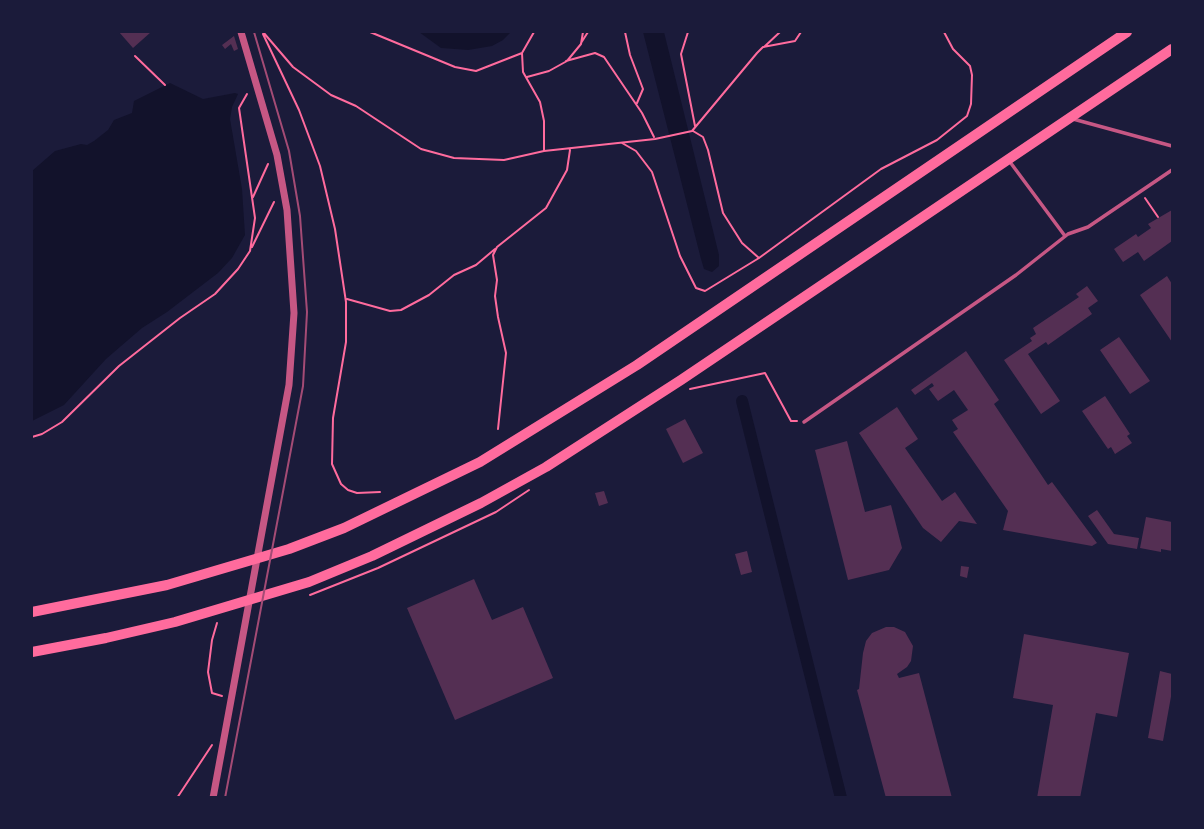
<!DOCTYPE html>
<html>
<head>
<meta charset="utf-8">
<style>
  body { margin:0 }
  #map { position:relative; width:1204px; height:829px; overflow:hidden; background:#1b1b3a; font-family:"Nunito Sans",sans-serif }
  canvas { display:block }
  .frame { position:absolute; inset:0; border:33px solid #1b1b3a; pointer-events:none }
</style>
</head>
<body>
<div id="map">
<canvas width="1204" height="829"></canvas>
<div class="frame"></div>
</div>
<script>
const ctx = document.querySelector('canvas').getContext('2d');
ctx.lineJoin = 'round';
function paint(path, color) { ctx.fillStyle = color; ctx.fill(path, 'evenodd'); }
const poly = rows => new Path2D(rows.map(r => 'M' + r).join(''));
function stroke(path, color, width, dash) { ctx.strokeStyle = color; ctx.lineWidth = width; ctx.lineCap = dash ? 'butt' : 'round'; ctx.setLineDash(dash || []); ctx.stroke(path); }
const water = poly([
  [419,32,511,32,503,40,492,46,468,50,441,48],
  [643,32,664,32,719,255,719,266,712,272,704,269,701,259],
  [170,83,203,99,235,93,238,94,232,107,230,119,242,189,245,235,232,258,218,273,167,312,142,328,106,359,64,405,32,421,32,171,55,151,81,144,87,145,94,141,108,130,114,120,132,113,134,101]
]);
const canal = poly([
  [742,401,841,798]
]);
const building = poly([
  [119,32,151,32,133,48],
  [234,36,238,49,234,51,231,44,225,49,222,45],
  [1172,210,1172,241,1144,261,1138,252,1123,262,1114,249,1136,234,1138,237,1151,228,1148,224],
  [1167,276,1172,284,1172,342,1140,295],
  [1087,286,1098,301,1088,308,1092,314,1048,345,1046,342,1028,354,1060,401,1041,414,1004,360,1032,341,1030,338,1036,334,1033,328,1079,297,1076,294],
  [1119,337,1150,381,1130,394,1100,350],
  [966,351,999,400,994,404,1048,485,1052,482,1097,543,1092,546,1003,530,1008,511,953,432,958,429,952,420,968,410,954,390,938,401,929,389,934,386,932,383,915,395,911,390],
  [1105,396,1130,434,1127,436,1132,443,1115,454,1111,447,1108,449,1082,411],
  [897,407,918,439,905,448,942,501,955,492,977,524,959,521,941,542,923,528,859,433],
  [685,419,703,453,683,463,666,429],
  [847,441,865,512,891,505,902,548,889,570,848,580,815,450],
  [604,491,608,503,599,506,595,493],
  [1097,510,1114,534,1139,538,1137,549,1108,544,1088,516],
  [1146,517,1172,522,1172,551,1161,549,1161,552,1140,548],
  [747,551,752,572,741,575,735,554],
  [961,566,969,567,967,578,960,576],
  [474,579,492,620,523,607,553,678,455,720,407,608],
  [886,627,894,627,905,632,913,646,911,661,907,667,897,674,899,678,919,673,952,798,886,798,857,690,859,689,863,653,866,641,872,633],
  [1024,634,1129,653,1117,717,1096,713,1080,798,1037,798,1053,705,1013,698],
  [1160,671,1172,674,1172,691,1163,741,1148,738]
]);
const path = poly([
  [263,32,293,67,331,95,356,106,421,149,454,158,504,160,544,151,655,139,692,131,757,53,763,47,795,41,801,32],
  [370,32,455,67,476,71,522,53],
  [534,32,522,53,523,72,540,102,544,121,544,150],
  [625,32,630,55,643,89,637,103],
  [688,32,681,54,695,126],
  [263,34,299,110,320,166,335,229,346,302,346,342,333,418,332,464,341,484,348,490,357,493,380,492],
  [581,43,588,32],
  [764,47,780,32],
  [135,56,165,85],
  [566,61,595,53,604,57,642,113,654,137],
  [527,77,549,71,567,61,581,44,583,32],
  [693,131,703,137,708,150,723,213,742,243,759,258],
  [622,143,636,151,652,172,680,256,696,288,705,291,759,258,881,169,937,140,967,116,971,104,972,75,970,66,953,49,944,32],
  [253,197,268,164],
  [1145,198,1158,217],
  [252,247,274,202],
  [347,299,390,311,401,310,429,295,454,275,476,265,495,249],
  [690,389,765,373,791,421,797,421],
  [498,429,506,353,498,317,495,296,497,280,493,255,497,247,546,208,567,170,570,150],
  [32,437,42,434,62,422,119,366,180,318,215,294,238,269,250,251,255,218,239,108,247,94],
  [310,595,378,568,496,512,529,490],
  [217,623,212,640,208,672,212,693,222,696],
  [177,798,212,745]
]);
const service = poly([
  [1073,119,1172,146],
  [1010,162,1065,236],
  [804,422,1016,275,1068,234,1088,227,1172,170]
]);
const minor = poly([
  [213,798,289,385,294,313,287,210,277,155,241,32]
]);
const primary = poly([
  [32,612,167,585,289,549,344,528,480,462,637,365,1127,32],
  [32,652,106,638,175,622,309,582,372,556,481,503,546,467,681,380,1172,49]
]);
const tram = poly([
  [225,798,303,386,307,312,300,216,289,151,254,32]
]);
paint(water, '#12122b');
stroke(canal, '#12122b', 12);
paint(building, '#542f53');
stroke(path, '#ff6b9d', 2);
stroke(service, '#c65784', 3.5);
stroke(minor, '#c65784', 7);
stroke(primary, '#ff6b9d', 10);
stroke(tram, '#a44b75', 2);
</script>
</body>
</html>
